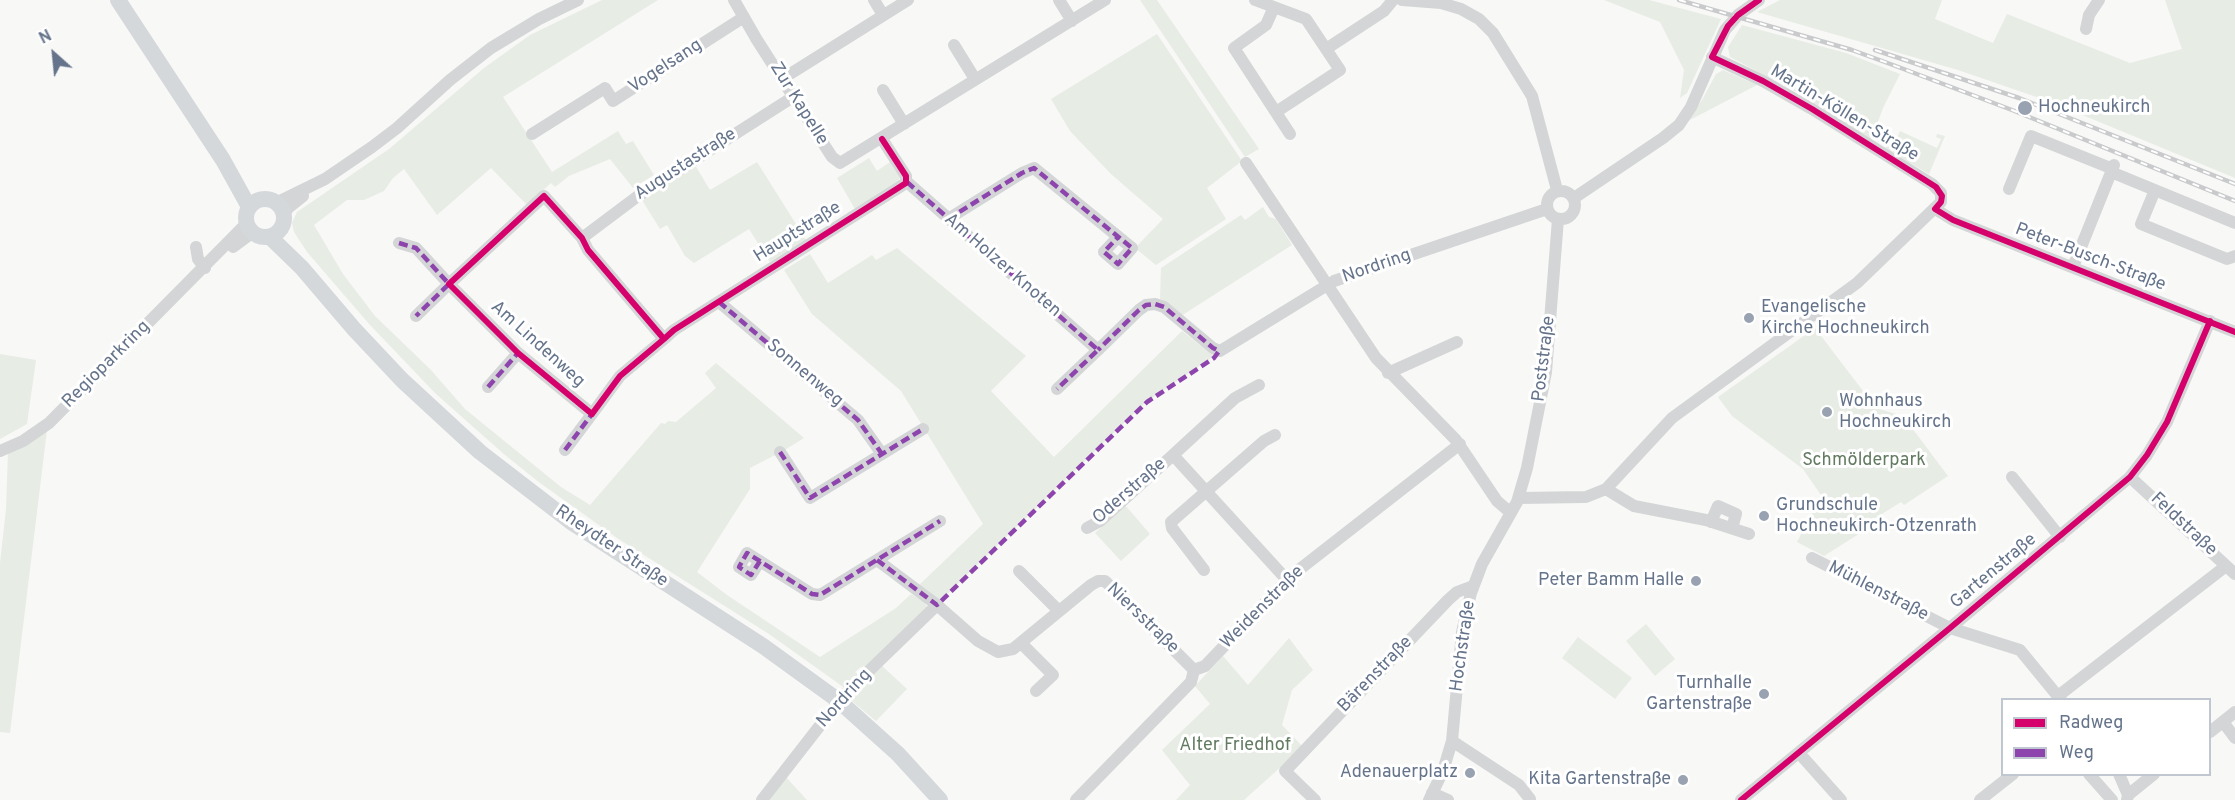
<!DOCTYPE html>
<html>
<head>
<meta charset="utf-8">
<style>
  body { margin:0 }
  #map { position:relative; width:2235px; height:800px; overflow:hidden; background:#f8f8f7; font-family:Overpass,sans-serif }
  canvas { display:block }
  .legend { position:absolute; left:2001px; top:698px; width:210px; height:78px; box-sizing:border-box; background:#fff; border:2px solid #c1c7d1; margin:0; padding:8px 10px; list-style:none; font-size:18px; color:#65748b }
  .legend li { display:flex; align-items:center; gap:12px; height:30px }
  .legend b { width:30px; border:2px solid #c1c7d1 }
  .north { position:absolute; left:24px; top:24px; width:60px; height:60px; -webkit-text-stroke:4px #fff; paint-order:stroke; rotate:333deg; font-size:16px; font-weight:700; line-height:24px; text-align:center; color:#65748b }
  .north::after { content:''; display:block; margin:auto; width:21px; height:27px; background:#65748b; clip-path:polygon(50% 0,100% 100%,50% 72%,0 100%) }
</style>
</head>
<body>
<div id="map">
<canvas width="2235" height="800"></canvas>
<ul class="legend">
<li><b style="height:8px;background:#d6006c"></b>Radweg</li>
<li><b style="height:8px;background:#8e44ad"></b>Weg</li>
</ul>
<div class="north">N</div>
</div>
<script>
const ctx = document.querySelector('canvas').getContext('2d');
ctx.lineJoin = 'round';
function paint(path, color) { ctx.fillStyle = color; ctx.fill(path, 'evenodd'); }
const poly = rows => new Path2D(rows.map(r => 'M' + r).join(''));
function stroke(path, color, width, dash) { ctx.strokeStyle = color; ctx.lineWidth = width; ctx.lineCap = dash ? 'butt' : 'round'; ctx.setLineDash(dash || []); ctx.stroke(path); }
function write(font, color, halo, rows, align = 'center') {
  ctx.font = font + ' Overpass,sans-serif'; ctx.lineWidth = 6; ctx.setLineDash([]); ctx.textBaseline = 'middle'; ctx.strokeStyle = halo; ctx.fillStyle = color; for (const [text, x, y, turn = 0] of rows) {
    ctx.save(); ctx.translate(x, y); ctx.rotate((+turn || 0) * Math.PI / 180); ctx.textAlign = isNaN(turn) ? turn : align; if (halo) ctx.strokeText(text, 0, 0); ctx.fillText(text, 0, 0); ctx.restore();
  }
}
const green = poly([
  [602,0,658,0,503,97,552,172,618,131,626,144,633,141,654,175,633,188,610,159,569,176,555,187,551,183,527,205,491,168,437,215,404,169,393,178,384,191,364,200,347,200,314,225,343,274,375,316,430,369,465,409,561,487,590,505,661,423,665,424,668,421,676,422,716,388,705,373,716,363,804,438,783,451,750,468,750,489,697,572,727,595,820,657,896,608,911,594,924,602,927,607,864,671,861,667,855,672,859,676,846,689,769,634,617,538,540,483,505,455,436,394,370,325,307,252,294,232,292,223,297,212,389,149,484,68,530,35],
  [1140,0,1157,0,1259,149,1245,157],
  [1604,0,1649,0,1721,19,1687,93,1680,98,1684,70,1660,22],
  [1780,0,1942,0,1935,19,1993,43,2007,14,2130,63,2182,49,2165,0,2235,0,2235,178,2051,102,1958,70,1757,12],
  [1742,25,1846,53,1900,74,1883,108,1871,141,1799,93,1730,57,1728,47],
  [1157,34,1242,161,1207,188,1226,219,1156,265,1135,248,1163,219,1111,174,1070,131,1051,99],
  [1723,70,1757,85,1686,122,1702,100,1716,74],
  [1900,131,1937,148,1941,139,1936,137,1937,134,1945,136,1929,174,1885,148,1888,144,1894,146],
  [869,158,877,171,890,162,900,177,899,181,855,209,837,178],
  [757,162,806,240,770,262,749,229,694,263,685,256,667,225,660,229,642,200,695,165,710,190],
  [1263,207,1269,217,1276,219,1292,245,1181,316,1160,299,1161,268,1241,215,1245,220],
  [897,248,1026,356,991,391,1054,457,1182,331,1214,356,1145,403,940,601,918,586,983,524,901,391,812,314,784,270,810,254,828,283,872,255,876,260],
  [1815,328,1876,408,1903,416,1948,476,1904,505,1901,502,1874,519,1876,523,1824,556,1797,542,1821,495,1803,469,1732,416,1718,397],
  [0,354,36,360,27,424,0,439],
  [47,430,10,733,0,732,0,563,6,509,8,453],
  [1125,505,1150,534,1121,561,1095,533],
  [1646,624,1675,659,1655,676,1626,641],
  [1578,637,1632,678,1615,699,1562,658],
  [1289,638,1313,670,1292,690,1282,725,1303,747,1244,800,1176,800,1190,785,1162,750,1210,704,1195,686,1223,656,1248,685],
  [880,664,907,689,876,721,847,697],
  [785,776,807,800,766,800]
]);
const minor = poly([
  [734,0,757,40,832,157,840,163,1105,0],
  [874,0,883,15],
  [1059,0,1072,21],
  [1255,0,1306,19,1340,70,1276,112],
  [1402,0,1441,3,1461,9,1479,19,1493,33,1532,96,1557,190],
  [1274,7,1266,25,1234,48,1290,134],
  [2086,29,2089,15,2099,0],
  [954,45,975,79],
  [1326,49,1384,11,1393,0],
  [782,79,908,0],
  [883,90,904,124],
  [532,134,605,88,613,101,744,17],
  [1246,163,1376,358,1456,440,1497,501,1511,513],
  [2111,172,2235,223],
  [907,182,1098,350,1057,389],
  [2009,189,2031,136,2113,169],
  [2155,190,2141,224,2227,259,2235,256],
  '1547 205a14 14 0 1 1 28 0a14 14 0 1 1-28 0Z',
  [1574,198,1663,138,1679,125,1691,107,1725,30,1738,15,1759,0],
  [276,203,325,179,372,147,397,128,450,80,491,48,539,19,578,0],
  [1935,209,1953,220,2235,332],
  [284,215,288,208,303,196],
  [948,219,1022,173,1034,168,1132,248,1118,264,1104,252,1118,237],
  [582,238,638,196,793,97],
  [399,243,416,248,449,284,416,316],
  [196,247,198,259,205,268],
  [233,247,252,233],
  [2073,267,2114,165],
  [719,302,858,420,882,454],
  [664,339,588,250,582,238,544,196,449,284,518,353,592,414,620,376,664,339,674,330,906,183,906,176,882,139],
  [1098,350,1139,310,1146,305,1155,304,1164,307,1213,348,1220,351,1334,281,1547,209],
  [1388,373,1457,342],
  [1259,385,1235,398,1173,455,1287,580],
  [488,387,518,353],
  [565,450,592,414],
  [0,451,23,441,49,423,246,224],
  [780,452,810,498,923,429],
  [2012,477,2060,537],
  [2130,477,2235,574],
  [1606,489,1634,506,1706,520,1749,534],
  [1519,498,1586,497,1606,489,1672,418,1857,283,1941,202,1941,193,1932,184,1812,109,1763,81,1712,57],
  [1711,522,1718,506,1736,514,1732,528],
  [1087,528,1100,521,1173,455],
  [1812,558,1950,628,2020,650,2061,700],
  [877,560,937,605,978,641,998,652,1013,649,1091,585,1098,581,1105,581,1194,670],
  [760,561,751,575,739,567,747,553,812,594,820,595,940,521],
  [1204,570,1172,528,1171,522,1264,441,1275,435],
  [1019,571,1059,611],
  [1021,643,1053,675,1036,691],
  [1194,670,1205,666,1291,576,1460,444],
  [2058,696,2226,566],
  [2223,722,2235,738],
  [2210,732,2235,712],
  [1452,741,1519,785,1530,799],
  [1799,753,1841,800],
  [2089,774,2112,800],
  [2119,774,2128,795,2127,800],
  [1432,793,1448,800],
  [2128,795,2154,774],
  [762,800,843,696,937,605],
  [1076,800,1191,682,1194,670],
  [1315,800,1285,771,1448,600,1457,592,1473,586],
  [1429,800,1443,771,1452,741,1462,632,1471,593,1482,564,1517,502,1527,468,1546,372,1558,219],
  [1741,800,1950,628,2130,477,2147,455,2167,422,2210,321],
  [1980,800,2013,774]
]);
const major = poly([
  [118,0,223,160,249,207],
  '246 218a19 19 0 1 1 38 0a19 19 0 1 1-38 0Z',
  [270,237,302,268,354,329,402,380,480,452,571,522,763,646,839,701,898,754,940,800]
]);
const rail = poly([
  [1679,0,1852,50,1893,65,2012,110,2235,201],
  [1875,50,2019,98,2235,184]
]);
const quiet = poly([
  [907,182,1098,350,1057,389],
  [948,219,1022,173,1034,168,1132,248,1118,264,1104,252,1118,237],
  [399,243,416,248,449,284,416,316],
  [719,302,858,420,882,454],
  [488,387,518,353],
  [565,450,592,414],
  [780,452,810,498,923,429],
  [877,560,937,605,1147,402,1214,358,1219,351,1213,348,1164,307,1155,304,1146,305,1139,310,1098,350],
  [760,561,751,575,739,567,747,553,812,594,820,595,940,521]
]);
const cycleway = poly([
  [1759,0,1738,15,1728,26,1712,57,1763,81,1812,109,1936,187,1942,196,1941,202,1935,209,1953,220,2235,332],
  [664,339,588,250,582,238,544,196,449,284,518,353,592,414,620,376,664,339,674,330,906,183,906,176,882,139],
  [1741,800,1950,628,2130,477,2147,455,2167,422,2210,321]
]);
const markers = [
  [2025,108,8,"#98a2b1"],
  [1749,318,6,"#98a2b1"],
  [1827,412,6,"#98a2b1"],
  [1764,516,6,"#98a2b1"],
  [1696,581,6,"#98a2b1"],
  [1764,694,6,"#98a2b1"],
  [1470,773,6,"#98a2b1"],
  [1683,780,6,"#98a2b1"]
];
const streetNames = [
  ["Vogelsang",666,67,-33],
  ["Zur Kapelle",798,104,58],
  ["Martin-Köllen-Straße",1844,114,31],
  ["Augustastraße",686,165,-33],
  ["Hauptstraße",798,233,-32],
  ["Peter-Busch-Straße",2090,258,21],
  ["Am Holzer Knoten",1002,266,41],
  ["Nordring",1377,267,-19],
  ["Am Lindenweg",537,345,42],
  ["Poststraße",1545,359,-83],
  ["Regioparkring",107,365,-45],
  ["Sonnenweg",804,374,40],
  ["Oderstraße",1130,492,-41],
  ["Feldstraße",2183,525,43],
  ["Rheydter Straße",611,547,34],
  ["Gartenstraße",1994,572,-40],
  ["Mühlenstraße",1878,592,27],
  ["Weidenstraße",1263,608,-45],
  ["Niersstraße",1142,619,44],
  ["Hochstraße",1464,646,-82],
  ["Bärenstraße",1376,675,-46],
  ["Nordring",845,699,-48]
];
const poiNames = [
  ["Hochneukirch",2038,108],
  ["Evangelische",1761,308],
  ["Kirche Hochneukirch",1761,329],
  ["Wohnhaus",1839,402],
  ["Hochneukirch",1839,423],
  ["Grundschule",1776,506],
  ["Hochneukirch-Otzenrath",1776,527],
  ["Peter Bamm Halle",1684,581,"right"],
  ["Turnhalle",1752,684,"right"],
  ["Gartenstraße",1752,705,"right"],
  ["Adenauerplatz",1458,773,"right"],
  ["Kita Gartenstraße",1671,780,"right"]
];
const parkNames = [
  ["Schmölderpark",1864,461],
  ["Alter Friedhof",1235,746]
];
paint(green, '#e7ece5');
stroke(minor, '#d4d5d6', 12);
stroke(major, '#d5d8db', 16);
stroke(rail, '#c9cacc', 4.5);
stroke(rail, '#fff', 2, [7]);
stroke(quiet, '#8e44ad', 4.5, [9, 4.5]);
stroke(cycleway, '#d6006c', 6);
for (const [x, y, r, color] of markers) { const dot = new Path2D(); dot.arc(x, y, r, 0, 2 * Math.PI); ctx.fillStyle = color; ctx.fill(dot); stroke(dot, '#fff', 2); }
write('18px', '#65748b', '#fff', streetNames);
write('18px', '#65748b', '#fff', poiNames, 'left');
write('18px', '#627b61', '#fff', parkNames);
</script>
</body>
</html>
